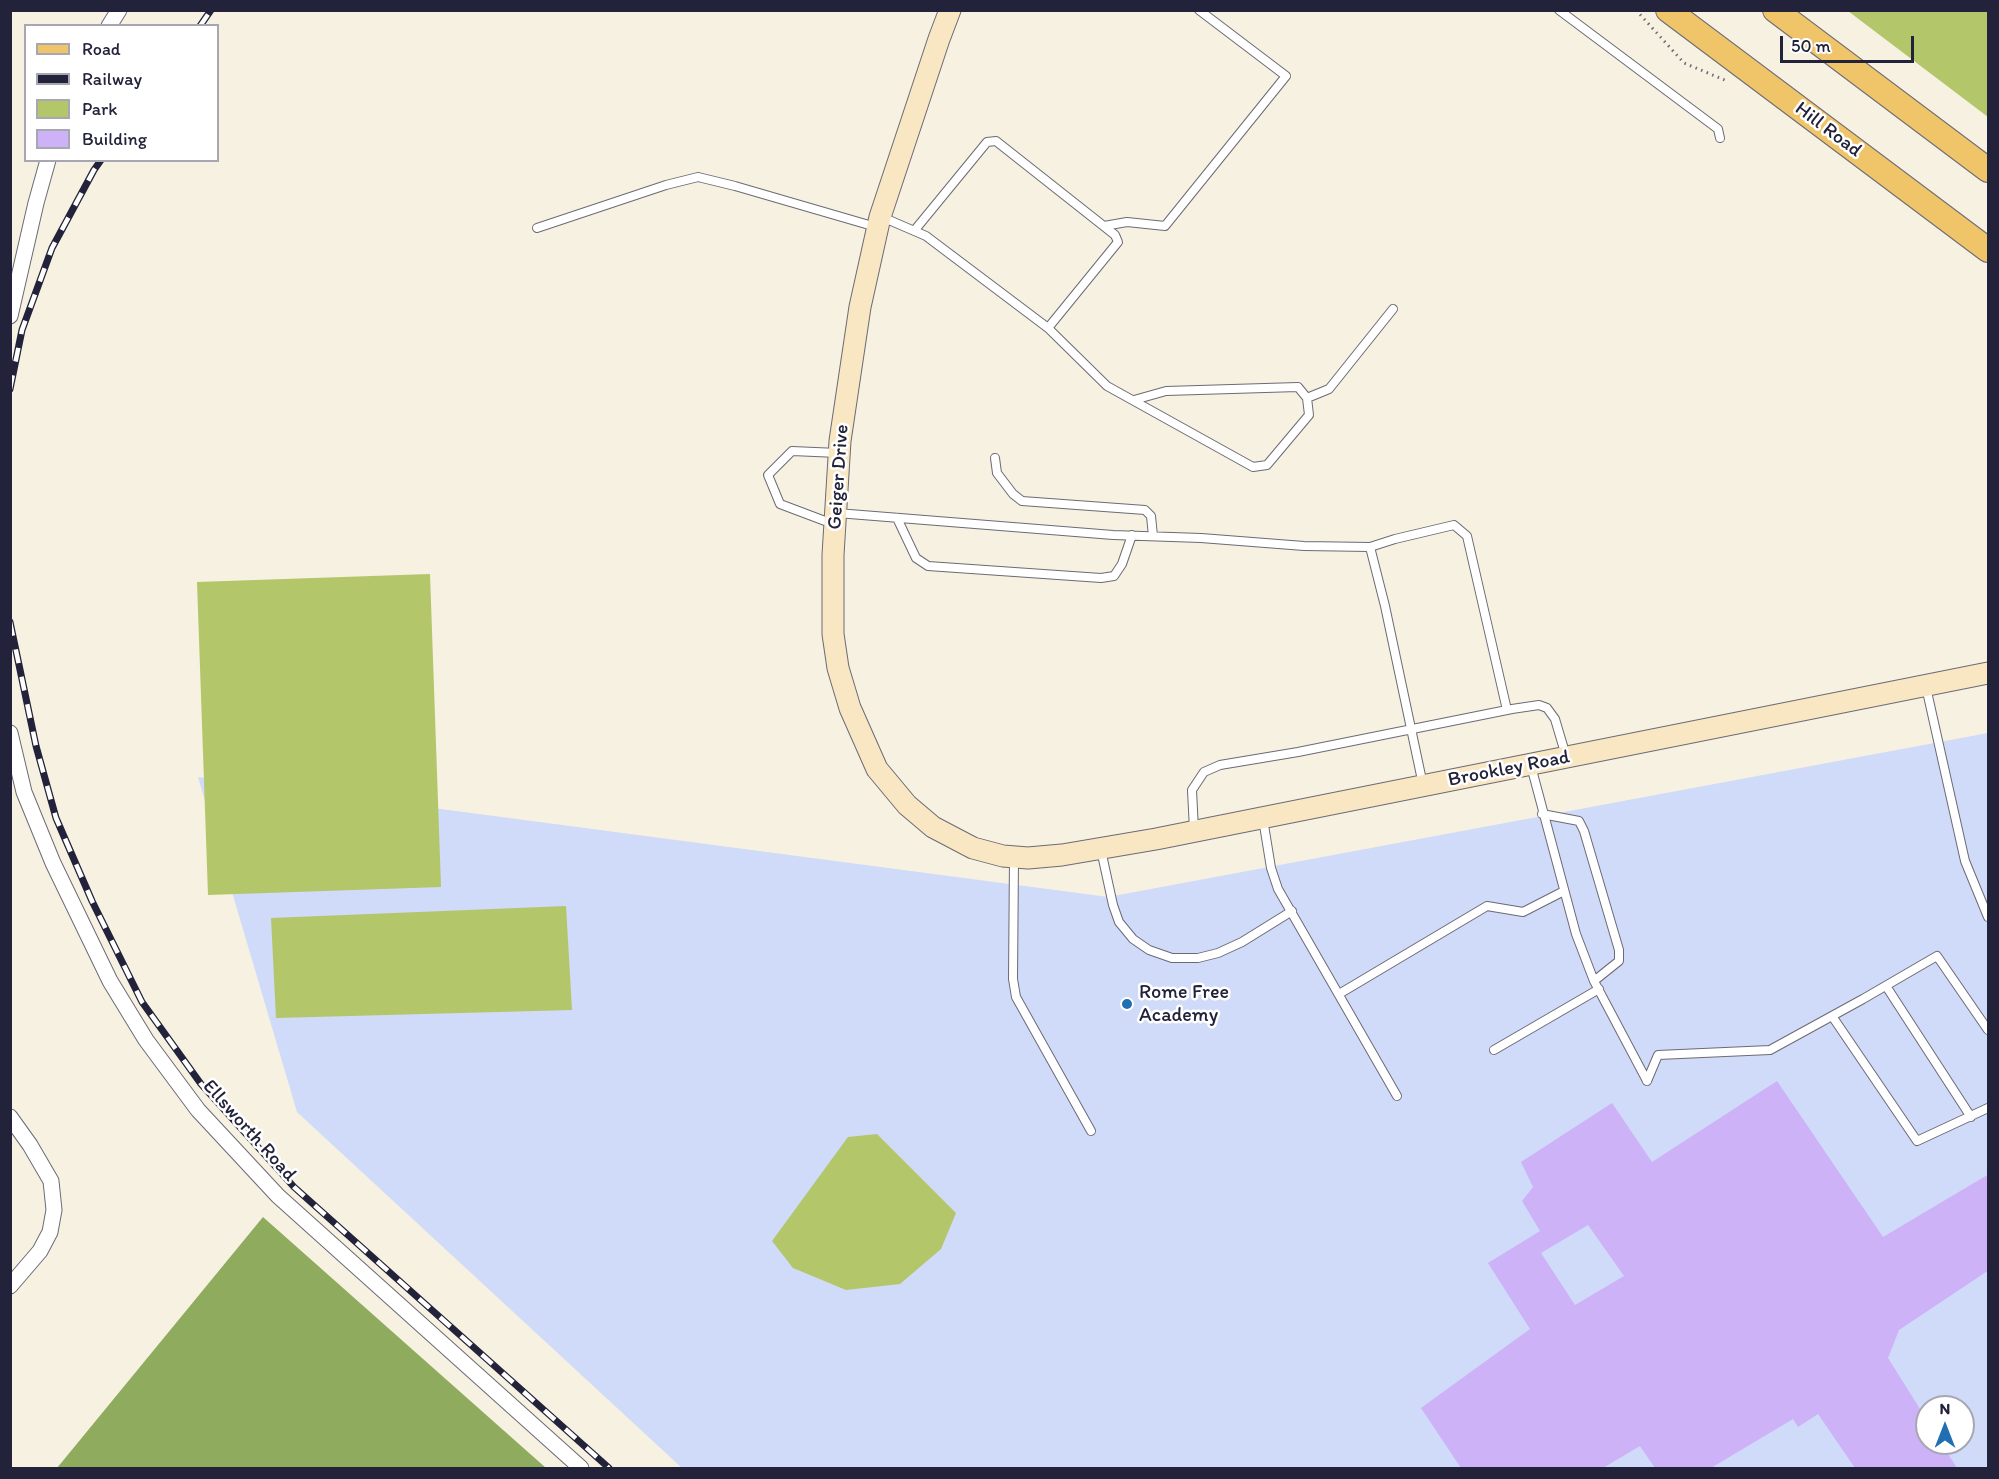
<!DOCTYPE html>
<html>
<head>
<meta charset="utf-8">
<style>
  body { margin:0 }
  #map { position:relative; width:1999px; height:1479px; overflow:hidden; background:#f6f1e1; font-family:Itim,sans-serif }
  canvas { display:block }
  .frame { position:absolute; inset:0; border:12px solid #22223b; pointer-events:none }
  .legend { position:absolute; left:24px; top:24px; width:195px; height:138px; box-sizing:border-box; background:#fff; border:2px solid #a7a7b1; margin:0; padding:8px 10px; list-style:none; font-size:18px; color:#22223b }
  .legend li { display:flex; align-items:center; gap:12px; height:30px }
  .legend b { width:30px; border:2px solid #a7a7b1 }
  .north { position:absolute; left:1915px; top:1395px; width:60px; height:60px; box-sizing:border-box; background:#fff; border:2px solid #a7a7b1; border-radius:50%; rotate:0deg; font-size:16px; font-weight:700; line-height:24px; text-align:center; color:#22223b }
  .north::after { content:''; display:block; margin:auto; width:21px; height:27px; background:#1f6fb2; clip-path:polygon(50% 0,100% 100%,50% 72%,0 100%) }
  .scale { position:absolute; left:1780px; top:36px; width:134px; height:27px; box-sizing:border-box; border:3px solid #22223b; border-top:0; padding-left:8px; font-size:18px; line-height:21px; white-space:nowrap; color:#22223b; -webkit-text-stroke:4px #fff; paint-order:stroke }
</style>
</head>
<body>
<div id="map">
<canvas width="1999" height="1479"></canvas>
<div class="frame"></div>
<ul class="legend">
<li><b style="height:8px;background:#f0c469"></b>Road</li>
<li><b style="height:8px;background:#22223b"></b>Railway</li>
<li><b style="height:16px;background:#b3c66a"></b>Park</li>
<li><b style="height:16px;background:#ceb2f8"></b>Building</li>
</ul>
<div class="north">N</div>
<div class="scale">50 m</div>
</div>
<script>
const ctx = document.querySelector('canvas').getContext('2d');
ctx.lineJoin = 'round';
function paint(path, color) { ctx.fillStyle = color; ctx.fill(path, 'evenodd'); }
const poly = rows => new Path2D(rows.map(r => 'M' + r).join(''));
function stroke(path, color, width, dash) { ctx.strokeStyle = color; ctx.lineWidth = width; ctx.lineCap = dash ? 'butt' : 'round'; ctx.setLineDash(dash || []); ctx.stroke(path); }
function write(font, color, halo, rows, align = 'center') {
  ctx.font = font + ' Itim,sans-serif'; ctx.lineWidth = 5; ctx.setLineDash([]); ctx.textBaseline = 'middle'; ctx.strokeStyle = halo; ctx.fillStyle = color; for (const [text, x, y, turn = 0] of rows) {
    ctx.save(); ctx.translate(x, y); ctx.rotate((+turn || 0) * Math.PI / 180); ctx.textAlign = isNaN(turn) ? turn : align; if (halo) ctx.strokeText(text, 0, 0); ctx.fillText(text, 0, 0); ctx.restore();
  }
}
const built = poly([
  [1988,733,1988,1468,682,1468,297,1112,198,777,1108,897],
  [1927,1407,1963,1407,1963,1443,1927,1443]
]);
const green = poly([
  [1848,11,1988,11,1988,117],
  [430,574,441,887,208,895,197,582],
  [566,906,572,1010,276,1018,271,918],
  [877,1134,956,1213,941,1249,900,1284,846,1290,793,1268,772,1241,848,1137]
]);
const forest = poly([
  [263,1217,546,1468,57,1468]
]);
const building = poly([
  [1777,1081,1883,1237,1989,1174,1989,1270,1899,1330,1888,1358,1927,1420,1927,1443,1941,1443,1957,1468,1855,1468,1818,1414,1798,1427,1793,1419,1711,1468,1655,1468,1640,1446,1603,1468,1461,1468,1421,1408,1530,1329,1488,1263,1540,1231,1522,1201,1533,1187,1521,1162,1612,1103,1652,1162],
  [1588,1225,1624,1276,1575,1305,1541,1253]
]);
const path = poly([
  [1636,10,1684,63,1727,81]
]);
const lane = poly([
  [1559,10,1718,129,1720,138],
  [882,217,926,236,1048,328,1107,386,1253,467,1267,465,1309,415,1307,398,1298,387,1166,391,1134,400],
  [1104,226,1127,222,1165,226,1286,76,1199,10],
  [537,228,666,185,698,177,735,186,876,227],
  [914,231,987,142,996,141,1115,235,1118,242,1048,328],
  [1307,398,1329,389,1393,309],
  [995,458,997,473,1013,494,1022,501,1145,510,1151,516,1153,536],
  [837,513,1113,535,1201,538,1304,546,1370,547,1385,606,1423,785],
  [897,518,916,558,928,566,1101,578,1114,576,1122,564,1132,535],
  [833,524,780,504,768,475,792,451,838,453],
  [1370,547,1395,539,1454,525,1467,536,1507,710],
  [1926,687,1965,861,1988,917],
  [1531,766,1576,934,1594,981,1647,1081],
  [1542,814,1579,821,1584,831,1619,950,1619,961,1594,981],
  [1263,819,1271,868,1278,889,1397,1096],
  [1194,830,1192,790,1204,772,1220,765,1298,752,1512,709,1539,705,1547,708,1555,719,1566,756],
  [1101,850,1113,905,1119,922,1133,939,1149,950,1172,958,1198,958,1218,953,1242,942,1292,911],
  [1014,858,1013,979,1016,997,1091,1131],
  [1886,986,1971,1117],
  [1339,994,1487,906,1523,912,1564,891],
  [1832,1016,1917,1141,1988,1108],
  [1494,1050,1599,989],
  [1647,1081,1658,1055,1770,1050,1863,999,1937,956,1988,1030]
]);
const street = poly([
  [109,26,119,10],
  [10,316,36,203,48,160],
  [10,733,24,792,53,863,110,981,146,1040,198,1110,278,1196,581,1468],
  [10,1117,30,1145,51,1181,54,1210,50,1232,40,1251,10,1286]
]);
const secondary = poly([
  [950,10,939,39,880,217,860,307,840,441,833,555,833,634,838,668,850,708,877,769,907,805,933,827,973,848,1003,856,1028,858,1062,855,1156,839,1988,673]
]);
const primary = poly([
  [1668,10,1988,250],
  [1775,10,1988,170]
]);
const rail = poly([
  [200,26,211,10],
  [10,389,22,330,52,248,94,170,101,160],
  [10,622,36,746,56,818,92,901,142,1002,201,1084,294,1187,609,1468]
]);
const markers = [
  [1127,1004,6,"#1f6fb2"]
];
const streetNames = [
  ["Hill Road",1828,130,37],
  ["Geiger Drive",839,477,-86],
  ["Brookley Road",1509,769,-11],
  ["Ellsworth Road",249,1131,48]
];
const poiNames = [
  ["Rome Free",1139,993],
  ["Academy",1139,1016]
];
paint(built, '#d0daf9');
paint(green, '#b3c66a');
paint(forest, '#8eab5e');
paint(building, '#ceb2f8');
stroke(lane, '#6c6a75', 10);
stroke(street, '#6c6a75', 17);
stroke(secondary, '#6c6a75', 23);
stroke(primary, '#6c6a75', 26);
stroke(path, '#6c6a75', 3, [1.5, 4.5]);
stroke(lane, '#fff', 8);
stroke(street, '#fff', 15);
stroke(secondary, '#f9e7c3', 21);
stroke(primary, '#f0c469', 24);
stroke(rail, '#22223b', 7);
stroke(rail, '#fff', 4.5, [14]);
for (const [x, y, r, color] of markers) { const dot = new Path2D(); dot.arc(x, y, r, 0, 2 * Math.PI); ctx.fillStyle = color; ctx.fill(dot); stroke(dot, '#fff', 2); }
write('20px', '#22223b', '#fff', streetNames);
write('20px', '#22223b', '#fff', poiNames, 'left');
</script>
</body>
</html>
